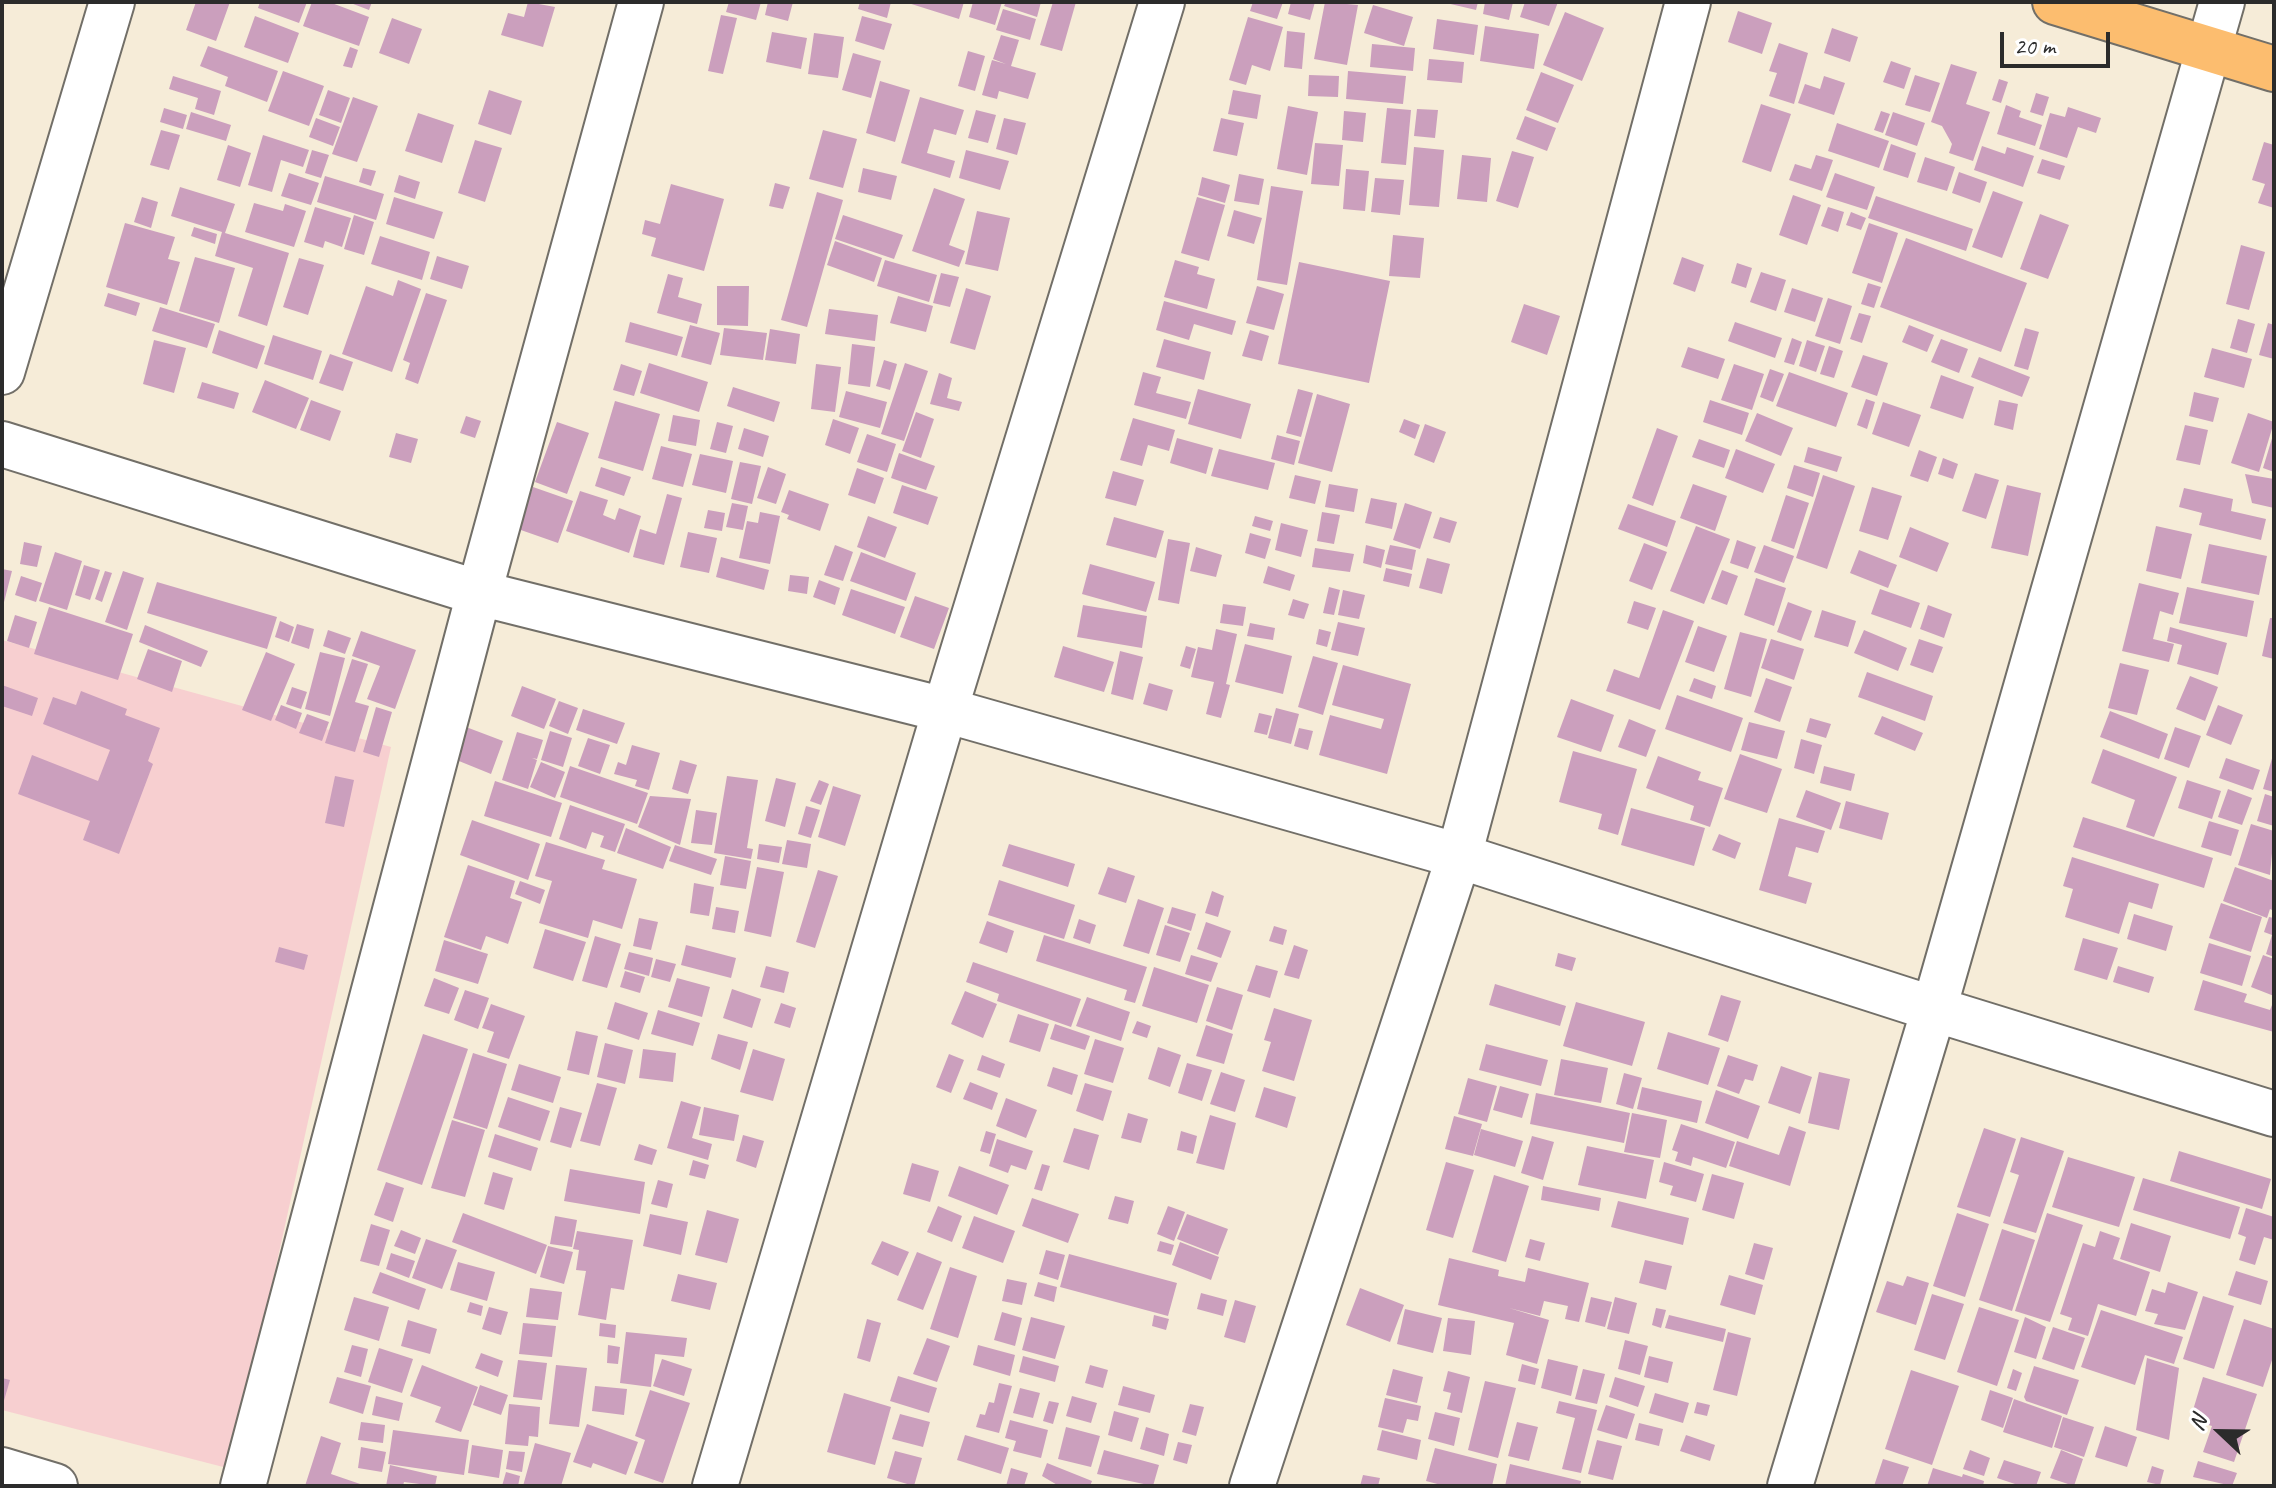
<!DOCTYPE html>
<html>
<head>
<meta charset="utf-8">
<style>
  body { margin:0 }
  #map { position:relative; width:2276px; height:1488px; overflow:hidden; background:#f6ecd8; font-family:Caveat,sans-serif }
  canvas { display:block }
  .frame { position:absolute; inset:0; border:4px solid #2b2b2b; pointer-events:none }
  .north { position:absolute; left:2180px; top:1392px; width:80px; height:80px; -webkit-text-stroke:6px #fff; paint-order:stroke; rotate:292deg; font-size:22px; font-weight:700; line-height:32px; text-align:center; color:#2b2b2b }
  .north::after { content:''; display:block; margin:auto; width:28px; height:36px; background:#2b2b2b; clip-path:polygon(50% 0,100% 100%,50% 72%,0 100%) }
  .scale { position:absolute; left:2000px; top:32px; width:110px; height:36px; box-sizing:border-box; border:4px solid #2b2b2b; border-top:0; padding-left:10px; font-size:24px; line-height:28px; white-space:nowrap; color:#2b2b2b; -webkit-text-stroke:6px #fff; paint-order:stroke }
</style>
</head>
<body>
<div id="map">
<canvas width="2276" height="1488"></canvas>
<div class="frame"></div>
<div class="north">N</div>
<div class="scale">20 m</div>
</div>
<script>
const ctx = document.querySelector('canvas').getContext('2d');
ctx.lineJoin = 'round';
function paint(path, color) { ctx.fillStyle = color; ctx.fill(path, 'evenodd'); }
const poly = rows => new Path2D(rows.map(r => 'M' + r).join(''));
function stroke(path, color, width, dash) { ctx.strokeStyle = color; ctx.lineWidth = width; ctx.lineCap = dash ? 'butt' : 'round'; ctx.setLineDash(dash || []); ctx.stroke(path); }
const built = poly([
  [2,640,391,747,231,1469,2,1410]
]);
const building = poly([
  [196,2,230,2,216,41,186,30],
  [260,2,307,2,299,23,258,8],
  [312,2,329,2,369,17,359,46,303,26],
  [348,2,372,2,369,10],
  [528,2,555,7,543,47,501,35,508,13,524,17],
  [729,2,761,2,756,20,726,12],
  [768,2,793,2,788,21,765,15],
  [860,2,891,2,887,18,858,9],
  [905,2,964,2,959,19],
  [973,2,1002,2,995,25,969,17],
  [1006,2,1041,2,1037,17,1004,6],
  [1053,2,1076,2,1062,51,1040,45],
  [1253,2,1283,2,1277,19,1250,11],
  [1291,2,1315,2,1310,20,1288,14],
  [1325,2,1358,5,1347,65,1314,59],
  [1442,2,1478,2,1476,10],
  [1485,2,1513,2,1509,20,1483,14],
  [1525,2,1558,2,1549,26,1520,17],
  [1373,5,1413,17,1404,46,1364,33],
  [1003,9,1036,19,1030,40,996,30],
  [1738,11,1772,23,1762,54,1728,42],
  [1565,12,1604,28,1582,81,1543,65],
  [721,15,737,18,723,74,708,71],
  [255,16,299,33,288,63,244,47],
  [862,16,892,24,884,50,855,41],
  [1248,17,1283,27,1270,71,1252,65,1246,85,1229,80],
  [392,18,422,29,409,64,379,53],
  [1437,19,1478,25,1474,55,1433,49],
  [1485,26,1539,34,1534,69,1480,61],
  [1832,28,1858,37,1850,62,1824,53],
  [1287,31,1305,33,1302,69,1284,67],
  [772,32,807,38,801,69,766,62],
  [814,33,844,37,838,78,808,74],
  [1001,35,1019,40,1011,66,1036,73,1028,99,999,91,997,99,982,95,992,60,1006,64,993,59],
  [1779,43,1808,53,1794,104,1769,96,1777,73,1769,71],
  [1372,44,1415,48,1413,71,1370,67],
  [208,46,278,71,267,102,225,86,228,77,200,66],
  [350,47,358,50,352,68,343,66],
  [968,51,985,56,975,91,958,86],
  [853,53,881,61,871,98,842,90],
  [1429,59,1464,62,1462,83,1427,80],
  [1891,61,1911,68,1904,89,1883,82],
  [1951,64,1977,72,1966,104,1990,112,1973,161,1949,153,1952,144,1942,126,1931,122],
  [283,71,324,86,309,126,268,111],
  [1348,71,1406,76,1403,104,1346,99],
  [1541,72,1574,85,1558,123,1526,110],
  [1309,75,1339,76,1338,97,1308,96],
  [1915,75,1940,83,1930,112,1905,105],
  [173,76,221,91,214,115,195,109,198,98,169,89],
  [1824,76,1845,83,1834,115,1798,103,1805,84,1820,89],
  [1999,79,2008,82,2001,103,1992,100],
  [880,81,910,90,895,142,866,133],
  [328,90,350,98,341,123,319,115],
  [489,90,522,101,511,135,478,124],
  [1233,90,1261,95,1257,119,1228,114],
  [2036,93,2049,97,2043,116,2030,112],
  [353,97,378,106,357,162,332,154],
  [920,97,964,110,956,135,934,129,927,153,955,161,950,178,901,163],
  [1761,104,1791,114,1771,172,1742,162],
  [2006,105,2021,111,2019,117,2042,125,2035,146,1997,134],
  [1288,106,1318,112,1307,175,1277,169],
  [2068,107,2101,118,2096,133,2078,127,2067,158,2039,149,2050,113,2065,117],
  [164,108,187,115,183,129,160,122],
  [1387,108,1411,110,1406,165,1381,163],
  [1417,109,1438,110,1435,138,1414,136],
  [976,110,996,115,988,143,968,138],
  [1344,111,1366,113,1363,142,1342,140],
  [1881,111,1890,114,1883,133,1874,130],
  [191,112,231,125,226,141,186,129],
  [1893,112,1925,123,1917,146,1885,135],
  [418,113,454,125,442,163,405,151],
  [1525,116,1556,128,1547,151,1516,139],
  [316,118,340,127,333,146,309,137],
  [1004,118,1026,123,1017,155,996,149],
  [1221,118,1244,123,1237,156,1213,151],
  [1837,123,1889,141,1879,168,1828,151],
  [161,130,180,135,169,170,150,165],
  [823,130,857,139,843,188,809,179],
  [263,135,309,150,303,167,281,160,272,192,248,185],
  [475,140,502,148,485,202,458,193],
  [2264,142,2274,145,2274,208,2258,203,2265,184,2252,180],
  [1315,143,1343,145,1339,186,1311,184],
  [1891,144,1916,153,1908,178,1883,170],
  [228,145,251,153,240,187,217,180],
  [1982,146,2005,154,2007,147,2034,156,2023,187,1974,170],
  [1414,147,1444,150,1439,207,1409,205],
  [312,150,329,155,321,178,305,173],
  [966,150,1009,161,1000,190,959,178],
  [1512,151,1534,157,1518,208,1496,201],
  [1462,155,1491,158,1487,202,1457,199],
  [1816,155,1833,160,1822,191,1789,180,1795,164,1811,169],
  [1925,157,1955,167,1947,191,1917,182],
  [2042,159,2065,166,2060,180,2037,173],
  [363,168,376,171,371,186,359,182],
  [863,168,897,176,891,200,858,192],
  [1346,169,1369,171,1365,211,1343,209],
  [1959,172,1987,182,1980,203,1952,193],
  [289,173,319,183,311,205,281,196],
  [1835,173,1875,187,1867,210,1826,197],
  [1239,174,1264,179,1259,205,1234,201],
  [399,175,420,182,415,199,394,192],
  [325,176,384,194,376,220,317,202],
  [1202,177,1230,185,1225,203,1198,195],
  [1375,178,1404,180,1400,215,1371,212],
  [775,183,790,187,783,209,769,206],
  [671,184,724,199,704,271,651,256,656,238,642,234,645,220,660,224],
  [1271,186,1303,191,1287,285,1257,280],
  [180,187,235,204,225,233,289,253,267,326,238,316,253,268,215,256,222,232,171,216],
  [934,188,965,199,949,245,965,251,959,267,912,251],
  [1993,191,2023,202,2002,258,1972,247],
  [817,192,843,200,807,327,781,320],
  [1793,195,1821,205,1807,245,1779,235],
  [1876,196,1973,229,1966,251,1868,218],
  [142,197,158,202,151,228,134,222],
  [394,197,443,212,434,239,386,224],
  [1197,197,1225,205,1209,261,1181,253],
  [254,203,283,211,285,204,306,211,294,247,245,232],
  [315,207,351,218,342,247,325,241,323,248,304,242],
  [1828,207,1844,212,1838,232,1821,226],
  [1234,210,1262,218,1254,244,1227,236],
  [977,211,1010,218,998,271,965,264],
  [1851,212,1866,218,1861,230,1846,225],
  [2040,214,2069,225,2048,279,2020,269],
  [354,215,374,222,364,255,344,249],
  [843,215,903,235,894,259,835,239],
  [125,223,175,237,168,259,180,262,167,305,106,287],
  [1869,223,1898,233,1882,283,1852,273],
  [194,227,217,234,215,244,191,236],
  [1393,235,1424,238,1420,278,1389,276],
  [380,236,430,252,422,280,371,264],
  [1906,238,2027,283,2001,352,1880,307],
  [835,241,882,258,874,282,827,265],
  [2241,245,2265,252,2249,310,2226,304],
  [437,256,469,266,462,289,430,279],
  [195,257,235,268,219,323,179,311],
  [1682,257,1704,265,1695,292,1673,284],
  [299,258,324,265,308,315,283,307],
  [885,260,937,275,929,302,877,286],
  [1175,260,1199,267,1197,274,1215,279,1207,309,1164,297],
  [1299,262,1390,281,1369,383,1278,364],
  [1737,263,1752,268,1746,288,1731,283],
  [1761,272,1786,280,1776,311,1750,302],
  [941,273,959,277,950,307,933,303],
  [668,274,683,278,678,297,702,304,697,324,657,313],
  [398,280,421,289,392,372,342,354,366,286,393,296],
  [1868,283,1881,287,1874,308,1861,304],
  [717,286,749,286,748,326,717,325],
  [1257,286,1284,294,1274,330,1246,323],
  [966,288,991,296,975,350,950,343],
  [1792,288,1823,298,1815,322,1784,312],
  [108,293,140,303,136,316,104,306],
  [426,293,447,300,418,384,405,379,410,363,403,360],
  [898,296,933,306,926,332,890,323],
  [1828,298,1852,306,1840,344,1815,336],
  [1164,301,1236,321,1232,335,1194,324,1189,340,1156,330],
  [1524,304,1560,316,1547,355,1511,342],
  [160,307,215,324,207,348,152,331],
  [829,309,878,315,875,341,825,334],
  [1859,313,1871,316,1862,343,1850,339],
  [2238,319,2255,324,2247,353,2230,348],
  [630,322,683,337,677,356,625,342],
  [1735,322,1782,338,1775,358,1728,341],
  [2268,323,2274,325,2274,359,2259,355],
  [690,325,720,333,711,365,681,357],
  [1909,325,1934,335,1927,352,1902,342],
  [724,328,767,333,763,360,720,355],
  [2025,328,2039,332,2028,370,2014,366],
  [770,329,800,334,796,364,765,360],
  [219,330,265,346,257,369,212,353],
  [1250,330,1269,336,1262,361,1242,356],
  [273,335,322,351,313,380,264,364],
  [1792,338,1802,342,1794,365,1784,362],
  [1164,339,1211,352,1204,380,1156,367],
  [1941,339,1968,349,1959,373,1931,362],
  [154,340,186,348,174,393,143,384],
  [1807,340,1825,346,1816,372,1799,366],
  [852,344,875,347,870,387,848,384],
  [1829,346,1843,351,1834,378,1820,374],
  [1688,347,1725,359,1718,379,1681,367],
  [2212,348,2252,359,2244,388,2204,377],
  [330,354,353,362,343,391,319,383],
  [1863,355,1888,363,1877,396,1851,387],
  [1979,357,2030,377,2022,397,1971,377],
  [884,360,897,364,890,390,876,386],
  [649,363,708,382,699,412,640,393],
  [905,363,928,371,904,441,881,434],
  [621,364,642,371,634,396,613,390],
  [816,364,841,367,835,412,811,409],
  [1734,364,1764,374,1752,410,1721,400],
  [1770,369,1784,374,1773,402,1760,397],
  [1143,372,1161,377,1156,393,1191,402,1186,419,1134,405],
  [1789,372,1848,393,1836,427,1776,406],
  [939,373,952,378,947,398,962,402,959,411,930,404],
  [1941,375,1974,387,1963,419,1930,408],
  [265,380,309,398,296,429,252,412],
  [202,382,239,393,234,409,197,398],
  [733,387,780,402,774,422,727,406],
  [1198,389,1251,404,1241,439,1188,424],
  [1298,389,1313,393,1301,437,1286,433],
  [846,391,887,402,880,428,839,417],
  [2194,392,2219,398,2213,422,2189,416],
  [1317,394,1350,404,1332,472,1298,463],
  [1866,399,1875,402,1867,429,1857,425],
  [311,400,341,411,330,441,300,430],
  [1710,400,1749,413,1742,435,1703,422],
  [1999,400,2018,404,2013,430,1994,425],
  [615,401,660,414,643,471,598,458],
  [1883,402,1921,415,1909,447,1872,434],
  [916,412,934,419,921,458,902,451],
  [1757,413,1793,428,1781,456,1745,441],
  [2248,413,2274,422,2259,472,2231,463],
  [673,415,700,420,696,446,668,441],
  [466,416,481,421,475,438,460,433],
  [1133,418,1175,430,1169,451,1148,445,1142,466,1120,460],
  [833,419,859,428,850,454,825,445],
  [1404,419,1420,425,1415,439,1399,432],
  [557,422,589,433,567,494,535,482],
  [717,422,733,426,726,453,710,449],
  [1425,424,1446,432,1434,463,1414,455],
  [2185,425,2208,430,2200,465,2176,460],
  [744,428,769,436,763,457,738,449],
  [1657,428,1678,436,1653,506,1632,498],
  [396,433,418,439,411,463,389,457],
  [867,434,896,444,887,472,857,462],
  [1277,435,1300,441,1294,465,1271,459],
  [2273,435,2274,435,2274,472,2263,468],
  [1177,438,1213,448,1206,474,1170,463],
  [1699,439,1730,450,1724,468,1692,457],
  [661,446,692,454,683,487,652,479],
  [1808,447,1842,457,1837,472,1804,462],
  [1219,449,1275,463,1268,490,1211,476],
  [1736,449,1775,464,1763,493,1725,478],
  [1919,450,1937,457,1928,482,1910,476],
  [899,453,935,466,926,490,891,478],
  [700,454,733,461,726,493,692,485],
  [1943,458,1958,464,1953,479,1938,474],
  [740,462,761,466,752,504,731,499],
  [1794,465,1820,473,1813,497,1787,488],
  [601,467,631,477,624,496,595,486],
  [768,467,786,474,776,504,757,498],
  [857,468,884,478,875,504,848,495],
  [1113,471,1144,480,1136,506,1105,498],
  [1975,473,1999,480,1986,519,1962,511],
  [2245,474,2274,479,2274,508,2252,503],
  [1295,475,1321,481,1315,504,1289,498],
  [1823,475,1855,486,1827,569,1796,558],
  [1329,484,1358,489,1354,512,1325,507],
  [1693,484,1727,496,1715,531,1680,518],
  [902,485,938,497,928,525,893,513],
  [2007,485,2041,493,2028,556,1991,548],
  [533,487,573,501,558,543,518,529],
  [1872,487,1902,496,1888,540,1859,531],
  [2184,488,2233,499,2231,511,2266,519,2261,540,2199,525,2202,513,2179,507],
  [789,490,829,504,820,531,787,519,789,515,781,512],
  [580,491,608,500,603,515,615,520,619,508,641,516,629,553,566,531],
  [667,494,682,498,664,565,633,557,640,529,656,534],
  [1786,495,1809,503,1794,549,1771,541],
  [1371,498,1397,503,1392,529,1365,523],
  [732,503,748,506,743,530,726,527],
  [1405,503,1432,512,1420,549,1393,540],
  [1628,504,1676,521,1667,547,1618,529],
  [708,510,725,513,722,531,704,528],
  [760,512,780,516,770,564,739,558,747,521,758,523],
  [1322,512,1340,515,1334,544,1317,541],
  [868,516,897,527,885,558,857,547],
  [1255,516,1273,521,1270,531,1252,526],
  [1114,517,1164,531,1156,558,1106,545],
  [1440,517,1457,522,1450,543,1433,538],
  [1281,523,1308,530,1301,557,1275,550],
  [1696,526,1730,539,1704,604,1670,591],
  [2156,526,2192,534,2181,579,2146,571],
  [1910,527,1949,543,1937,572,1899,557],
  [688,532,717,538,709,573,680,567],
  [1250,533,1271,539,1265,559,1245,553],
  [1168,539,1190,543,1179,604,1158,600],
  [1737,540,1756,547,1748,569,1730,563],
  [24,542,42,546,37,567,20,564],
  [1644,543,1667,552,1652,590,1629,581],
  [2209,544,2267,556,2259,595,2201,583],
  [835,545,853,552,843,581,824,575],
  [1366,545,1385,550,1381,568,1363,563],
  [1390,545,1416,550,1412,570,1385,564],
  [1764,545,1794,556,1784,583,1754,572],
  [1196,547,1222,555,1216,577,1190,571],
  [1315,548,1354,554,1350,572,1312,567],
  [1859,550,1897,565,1888,588,1850,573],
  [55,552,82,561,67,610,39,601],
  [861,552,916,573,906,601,850,581],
  [721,557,769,570,764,590,716,577],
  [1427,558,1450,564,1442,594,1419,588],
  [1090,564,1155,582,1146,612,1082,594],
  [84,565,100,570,90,600,75,595],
  [1268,566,1295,575,1290,591,1263,583],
  [1386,568,1412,574,1409,587,1383,581],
  [2,569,12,571,3,606,2,606],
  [1722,570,1738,576,1727,605,1711,599],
  [105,571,112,573,102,602,95,599],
  [123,571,144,578,127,630,105,622],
  [790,575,809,577,807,594,788,591],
  [21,576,42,583,36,602,15,595],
  [1756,578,1786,588,1774,626,1744,615],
  [819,580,840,588,835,605,813,597],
  [157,582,277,617,267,649,147,613],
  [2139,583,2179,593,2173,615,2160,611,2153,639,2174,644,2169,662,2122,651],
  [1329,587,1340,590,1334,615,1323,613],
  [2187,587,2254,601,2247,637,2179,623],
  [851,589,905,607,895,634,842,615],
  [1880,589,1920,603,1911,628,1871,614],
  [1343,590,1365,595,1359,619,1338,615],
  [915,596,949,608,934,649,900,637],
  [1293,599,1309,604,1304,619,1288,615],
  [1634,601,1656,608,1648,630,1627,623],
  [1788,602,1812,611,1801,641,1777,632],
  [1223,604,1246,607,1243,626,1220,623],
  [1083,605,1147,616,1142,648,1077,637],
  [1928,605,1952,614,1944,638,1920,629],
  [49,607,133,634,118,680,34,654],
  [1663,610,1694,621,1660,710,1606,691,1614,669,1639,678],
  [1822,610,1856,621,1848,647,1814,637],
  [15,615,37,622,29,648,7,641],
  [2270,618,2274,618,2274,659,2262,656],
  [280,621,294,627,289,642,275,637],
  [1338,622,1365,628,1358,656,1331,650],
  [1250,623,1275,628,1273,640,1247,636],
  [297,624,314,629,309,649,291,643],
  [145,625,208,651,201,667,139,642],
  [1698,626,1727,636,1714,672,1685,662],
  [2170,627,2227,643,2218,675,2177,664,2182,645,2167,641],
  [1216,629,1237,634,1226,684,1230,685,1221,718,1206,714,1214,682,1191,677,1198,647,1212,650],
  [1319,629,1331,632,1327,647,1316,644],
  [328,630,351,638,345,654,323,646],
  [1864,630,1907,648,1898,671,1854,653],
  [361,631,416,650,395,709,367,699,380,666,352,656],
  [1740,632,1767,639,1751,697,1724,689],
  [1771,639,1804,649,1794,680,1761,668],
  [1919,639,1943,647,1933,673,1910,665],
  [1245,644,1292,656,1283,694,1235,682],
  [1063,646,1114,662,1104,692,1054,677],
  [1186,646,1196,649,1190,669,1180,666],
  [148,649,182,661,172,692,137,679],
  [1120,651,1143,657,1133,700,1111,694],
  [266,652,295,664,271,721,242,710],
  [320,652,345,658,330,716,305,709],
  [1313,656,1338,663,1323,715,1298,707],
  [352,659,368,664,355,702,369,706,355,752,325,743],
  [2120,663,2149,670,2137,715,2108,708],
  [1343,665,1411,684,1387,774,1319,755,1330,715,1381,729,1384,719,1332,705],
  [1867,672,1933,696,1925,721,1858,697],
  [2190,676,2218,687,2205,721,2176,709],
  [1694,678,1716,686,1712,699,1689,691],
  [1766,678,1792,687,1780,722,1754,712],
  [1149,683,1173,690,1167,711,1143,704],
  [2,685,38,698,32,716,2,706],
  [522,686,556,699,544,729,511,716],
  [292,687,307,692,301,709,286,704],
  [81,691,127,709,125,715,160,728,148,761,153,764,119,854,83,840,90,821,18,794,32,755,98,781,110,750,43,724,53,697,76,705],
  [1677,695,1743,718,1731,752,1665,729],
  [1571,699,1614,715,1601,752,1557,737],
  [559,701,578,708,568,734,549,726],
  [281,705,302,713,296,729,275,720],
  [2218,705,2243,715,2231,745,2206,735],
  [376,707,392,712,379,757,363,752],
  [1276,708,1299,714,1291,744,1268,738],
  [583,709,625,723,617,744,576,730],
  [2110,711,2168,734,2159,759,2100,737],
  [1259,713,1272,716,1267,735,1254,732],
  [307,714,329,722,322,741,299,733],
  [1882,716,1923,733,1915,751,1874,734],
  [1810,718,1831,724,1826,738,1806,732],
  [1629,719,1656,730,1646,757,1618,747],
  [1749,722,1785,731,1777,759,1741,750],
  [466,727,503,741,491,774,454,759],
  [2175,727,2201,736,2189,768,2164,759],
  [1299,728,1313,731,1308,750,1294,746],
  [550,731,572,738,563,767,541,760],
  [517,732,543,740,537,759,532,758,537,760,528,789,502,780],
  [588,738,610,745,600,774,578,766],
  [1801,739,1822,745,1814,774,1794,768],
  [632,745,660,753,649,790,635,786,637,780,614,774,618,762,626,765],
  [2103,749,2177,777,2154,837,2126,827,2135,800,2091,783],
  [1573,751,1637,769,1618,835,1598,829,1602,814,1559,802],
  [1740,754,1782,769,1767,813,1724,799],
  [2273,755,2274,755,2274,792,2263,789],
  [1658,756,1701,772,1698,780,1723,788,1710,827,1690,820,1694,806,1646,788],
  [2226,758,2260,770,2253,790,2219,778],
  [680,760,697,765,688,794,672,789],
  [541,762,565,772,555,798,530,787],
  [570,766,648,793,637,824,560,797],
  [1824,766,1855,774,1851,791,1820,783],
  [335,776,354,780,344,827,325,823],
  [727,776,758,780,747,848,753,849,751,859,714,853],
  [776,778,796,783,785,827,765,821],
  [819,780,829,784,821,805,810,801],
  [2187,780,2221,791,2212,819,2178,808],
  [495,781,562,803,551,837,484,816],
  [833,786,861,795,845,846,818,837],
  [2228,789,2252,798,2242,825,2218,817],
  [1806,790,1841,803,1831,830,1796,817],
  [2265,794,2274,797,2274,826,2257,821],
  [650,796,691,799,680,845,638,827],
  [1846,801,1889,813,1882,840,1839,828],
  [570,805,625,824,615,852,600,847,604,836,592,832,586,849,559,839],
  [806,806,820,810,811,838,798,834],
  [1631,808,1705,828,1694,866,1621,845],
  [696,810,717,813,712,845,691,843],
  [2083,817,2213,858,2204,888,2073,847],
  [1779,818,1825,831,1818,853,1796,847,1788,876,1812,883,1806,904,1759,890],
  [472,820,540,844,528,880,460,855],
  [2209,821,2239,830,2231,856,2201,847],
  [2251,824,2274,831,2270,875,2238,865],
  [626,828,671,847,663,869,617,853],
  [1719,834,1741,843,1735,859,1712,850],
  [787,840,811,844,807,868,782,864],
  [546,842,605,860,602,869,637,879,622,929,593,920,588,938,539,923,552,881,535,876],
  [759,844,782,847,779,863,757,859],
  [1009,844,1075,864,1068,887,1002,866],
  [675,845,717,859,711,875,669,861],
  [725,856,751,861,746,889,720,885],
  [2072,857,2159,884,2152,909,2129,902,2119,934,2065,917,2073,889,2063,886],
  [468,865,515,881,510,898,522,902,508,944,486,936,481,950,444,937],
  [757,867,784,872,771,937,744,931],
  [1108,867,1135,876,1126,903,1098,894],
  [2235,867,2274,881,2274,911,2270,909,2267,918,2223,901],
  [818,870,838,876,815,948,796,942],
  [999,880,1075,905,1064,939,988,915],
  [520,881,545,890,540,904,515,894],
  [694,883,714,887,709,916,690,913],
  [1212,891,1224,896,1218,917,1205,913],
  [1138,899,1164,908,1149,954,1123,946],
  [2221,903,2262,917,2251,952,2209,938],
  [716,907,739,911,735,933,712,929],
  [1172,907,1196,914,1191,931,1167,923],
  [2134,914,2173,926,2166,951,2127,939],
  [2269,917,2274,918,2274,957,2266,954,2272,935,2264,932],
  [639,918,658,922,651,950,633,946],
  [1079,919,1096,925,1090,944,1073,938],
  [987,921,1014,931,1007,953,979,943],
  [1206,922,1231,931,1221,958,1197,949],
  [1165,925,1190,933,1180,962,1156,955],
  [1274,926,1287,930,1283,945,1269,941],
  [545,929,586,942,573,981,533,968],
  [1044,935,1147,967,1135,1003,1124,1000,1127,990,1036,961],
  [595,936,621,944,607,988,582,981],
  [2083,938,2118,948,2107,980,2074,970],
  [444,940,488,954,478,984,435,971],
  [2209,943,2251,956,2242,986,2200,973],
  [686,945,736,958,731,978,681,965],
  [1294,945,1308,950,1299,979,1284,975],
  [279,947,308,955,304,970,275,962],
  [629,952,653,958,649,976,624,969],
  [1558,953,1576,958,1572,971,1555,966],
  [1191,955,1218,963,1211,982,1185,974],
  [2263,955,2274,959,2274,996,2251,987],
  [656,959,676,964,670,982,651,977],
  [973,962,1081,999,1071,1027,997,1001,999,994,966,982],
  [1256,965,1278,971,1270,998,1247,991],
  [766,966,789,972,784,993,760,987],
  [2118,966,2154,977,2149,993,2113,982],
  [1154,967,1209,985,1197,1023,1142,1006],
  [625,971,645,977,640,993,620,987],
  [434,978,459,988,449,1014,424,1006],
  [677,978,710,987,702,1017,668,1007],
  [2203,980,2247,994,2244,1002,2270,1010,2274,1000,2274,1032,2194,1010],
  [1495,984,1566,1006,1560,1026,1489,1005],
  [1217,987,1243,995,1232,1030,1206,1021],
  [732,989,761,999,752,1028,723,1018],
  [465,990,489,998,478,1029,454,1020],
  [965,991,997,1004,983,1038,951,1024],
  [1721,995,1741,1001,1728,1042,1708,1035],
  [1087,997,1130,1012,1121,1041,1076,1026],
  [615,1002,648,1013,639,1040,607,1029],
  [1576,1002,1645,1022,1632,1066,1563,1046],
  [781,1003,796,1008,790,1028,774,1023],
  [491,1004,525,1016,509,1059,487,1052,494,1032,482,1028],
  [1274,1008,1312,1020,1294,1081,1262,1071,1271,1042,1264,1040],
  [658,1010,700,1023,693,1046,651,1034],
  [1018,1014,1049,1024,1040,1052,1009,1042],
  [1137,1021,1151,1026,1147,1038,1132,1033],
  [1055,1024,1090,1036,1085,1050,1050,1039],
  [1206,1025,1233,1034,1224,1064,1196,1056],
  [576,1031,598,1036,589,1075,567,1070],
  [1668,1032,1720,1048,1708,1085,1657,1069],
  [423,1034,468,1049,422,1185,377,1170],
  [718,1034,748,1042,740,1070,711,1059],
  [1095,1039,1124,1048,1113,1083,1084,1074],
  [605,1043,633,1050,625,1084,597,1077],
  [1486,1044,1548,1060,1541,1086,1479,1070],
  [1158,1047,1181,1055,1170,1087,1148,1079],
  [643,1049,676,1053,673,1082,639,1078],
  [753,1049,785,1059,773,1101,740,1092],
  [473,1053,507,1064,487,1129,453,1118],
  [949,1054,964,1060,951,1093,936,1087],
  [982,1055,1005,1064,1000,1078,977,1070],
  [1728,1055,1758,1065,1753,1081,1745,1079,1739,1094,1717,1086],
  [1561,1059,1608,1068,1601,1103,1554,1095],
  [1187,1063,1212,1070,1202,1101,1178,1093],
  [519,1064,561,1077,553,1103,511,1090],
  [1781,1066,1812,1077,1800,1114,1768,1103],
  [1053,1067,1078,1075,1072,1095,1047,1086],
  [1221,1072,1245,1080,1235,1112,1210,1104],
  [1819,1072,1850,1079,1839,1130,1808,1123],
  [1624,1073,1642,1078,1633,1109,1616,1104],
  [1468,1078,1497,1086,1487,1122,1458,1114],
  [970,1082,998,1093,992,1110,963,1099],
  [597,1083,617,1088,600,1146,580,1141],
  [1085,1083,1112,1091,1103,1121,1076,1111],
  [1500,1086,1529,1094,1522,1118,1493,1110],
  [1264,1087,1296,1097,1287,1128,1255,1117],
  [1642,1087,1702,1101,1697,1123,1637,1109],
  [1716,1090,1760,1106,1748,1139,1705,1123],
  [1536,1093,1630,1113,1624,1143,1530,1124],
  [508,1097,550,1111,540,1141,498,1127],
  [1006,1098,1037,1110,1026,1138,996,1126],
  [681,1101,701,1107,692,1138,712,1144,708,1160,667,1148],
  [560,1107,582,1113,571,1148,550,1142],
  [704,1107,739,1115,734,1141,699,1135],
  [1128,1113,1148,1119,1141,1143,1121,1138],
  [1632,1113,1667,1120,1660,1158,1624,1152],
  [1210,1115,1236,1123,1224,1170,1196,1163],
  [1454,1116,1482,1124,1473,1156,1445,1149],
  [452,1120,485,1130,465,1197,431,1188],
  [1681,1124,1735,1142,1726,1168,1693,1157,1691,1166,1675,1161,1678,1152,1672,1150],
  [1789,1126,1806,1132,1790,1186,1729,1166,1737,1141,1779,1155],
  [1074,1128,1099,1135,1089,1170,1063,1162],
  [1984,1128,2016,1139,1990,1217,1957,1207],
  [1481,1129,1523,1141,1515,1167,1474,1155],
  [986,1131,996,1134,990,1154,980,1151],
  [1181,1131,1197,1136,1193,1154,1177,1150],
  [495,1134,538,1148,531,1171,488,1157],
  [743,1135,764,1141,756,1168,736,1161],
  [1532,1136,1554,1142,1543,1180,1521,1173],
  [2021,1137,2064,1151,2036,1233,2003,1223,2019,1175,2010,1172],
  [997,1139,1033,1151,1026,1170,1011,1165,1008,1173,989,1166],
  [639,1144,657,1150,652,1165,634,1160],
  [1587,1146,1654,1160,1646,1199,1578,1185],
  [2179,1151,2271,1179,2262,1209,2170,1181],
  [2068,1157,2135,1177,2119,1227,2052,1207],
  [693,1160,709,1165,705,1179,689,1175],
  [1446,1162,1474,1170,1453,1238,1426,1230],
  [1664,1162,1704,1174,1696,1202,1670,1195,1673,1186,1659,1182],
  [912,1163,939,1171,930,1202,903,1194],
  [1042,1164,1050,1166,1042,1191,1034,1189],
  [959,1166,1009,1185,997,1215,948,1196],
  [570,1169,645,1182,640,1214,564,1201],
  [493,1172,513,1178,504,1210,484,1204],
  [1712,1174,1744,1183,1734,1219,1702,1210],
  [1494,1175,1529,1186,1506,1262,1472,1252],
  [2143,1178,2240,1207,2230,1239,2133,1210],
  [658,1180,673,1184,667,1208,651,1204],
  [386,1182,404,1188,393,1222,374,1215],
  [1543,1186,1601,1198,1599,1211,1541,1200],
  [1115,1196,1134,1201,1128,1224,1108,1219],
  [1032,1198,1079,1214,1068,1243,1022,1226],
  [1618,1201,1689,1218,1683,1245,1611,1227],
  [938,1206,962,1216,952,1242,927,1232],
  [1168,1206,1185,1212,1174,1241,1157,1234],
  [2246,1208,2274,1217,2274,1240,2264,1237,2255,1265,2239,1260,2246,1237,2238,1234],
  [707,1210,739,1219,727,1263,695,1255],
  [463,1213,547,1245,536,1274,452,1242],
  [1957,1213,1989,1224,1965,1297,1933,1286],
  [2047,1213,2083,1225,2050,1322,2015,1311],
  [650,1214,688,1222,681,1255,643,1246],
  [1187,1214,1228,1229,1218,1255,1177,1239],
  [555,1216,577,1220,572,1247,550,1244],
  [974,1216,1015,1231,1003,1263,962,1248],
  [2131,1223,2171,1236,2160,1272,2120,1259],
  [371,1224,390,1230,379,1266,360,1261],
  [2002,1229,2035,1240,2012,1311,1979,1300],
  [401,1230,421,1238,415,1254,394,1246],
  [577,1231,633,1240,624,1290,611,1288,606,1320,578,1315,586,1271,576,1270,579,1250,573,1249],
  [2100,1231,2120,1238,2113,1259,2150,1272,2136,1316,2098,1304,2088,1336,2068,1330,2072,1318,2060,1314,2083,1243,2095,1247],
  [426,1239,457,1250,442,1289,412,1278],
  [1530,1239,1545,1243,1540,1261,1525,1257],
  [882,1241,909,1252,898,1276,871,1264],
  [1160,1241,1174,1245,1171,1255,1157,1251],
  [1180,1242,1219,1257,1211,1280,1172,1265],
  [1754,1243,1773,1248,1764,1280,1745,1274],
  [548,1246,573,1252,564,1284,540,1277],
  [1046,1250,1065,1255,1058,1280,1039,1274],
  [917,1252,942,1262,923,1310,897,1300],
  [391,1253,415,1261,409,1278,386,1269],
  [1069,1254,1177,1283,1168,1316,1060,1287],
  [1449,1258,1499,1270,1498,1276,1525,1282,1528,1268,1589,1283,1579,1322,1565,1319,1568,1306,1544,1301,1540,1316,1509,1308,1549,1320,1537,1364,1506,1355,1514,1323,1438,1305],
  [1645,1260,1672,1266,1666,1290,1639,1283],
  [458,1262,495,1272,487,1301,450,1290],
  [950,1267,977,1276,958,1338,930,1329],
  [2236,1271,2268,1281,2261,1305,2228,1295],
  [380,1272,426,1289,419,1310,372,1293],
  [678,1274,717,1283,710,1310,671,1301],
  [1729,1275,1763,1285,1755,1315,1720,1305],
  [1907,1276,1929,1283,1916,1325,1876,1312,1887,1281,1903,1286],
  [1007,1279,1027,1283,1022,1305,1002,1301],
  [1038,1282,1057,1287,1054,1302,1034,1296],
  [2168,1282,2198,1292,2185,1330,2154,1324,2158,1314,2145,1311,2152,1289,2165,1293],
  [530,1288,562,1292,558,1320,526,1317],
  [1360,1288,1404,1305,1390,1342,1346,1325],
  [1201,1293,1227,1300,1223,1316,1197,1309],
  [1932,1294,1964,1304,1945,1360,1914,1350],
  [2203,1296,2234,1306,2214,1369,2183,1359],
  [354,1297,389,1307,379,1341,344,1330],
  [1591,1297,1612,1302,1605,1327,1585,1322],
  [1615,1297,1637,1303,1629,1334,1607,1329],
  [1235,1300,1256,1306,1245,1343,1224,1337],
  [470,1302,483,1306,481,1316,467,1312],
  [489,1307,508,1312,501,1335,482,1329],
  [1979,1307,2019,1320,1997,1386,1957,1372],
  [1656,1308,1666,1310,1661,1328,1652,1325],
  [1405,1309,1442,1318,1433,1353,1397,1344],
  [2101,1310,2183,1337,2174,1364,2145,1355,2135,1385,2081,1367],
  [1002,1312,1022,1318,1015,1346,994,1340],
  [1154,1315,1169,1319,1166,1330,1152,1326],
  [1669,1315,1726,1329,1723,1342,1665,1328],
  [1031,1317,1065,1326,1055,1359,1022,1350],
  [2025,1317,2046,1327,2036,1359,2014,1352],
  [1448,1318,1475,1321,1471,1355,1443,1351],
  [867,1319,881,1323,870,1362,857,1358],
  [2244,1319,2274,1329,2274,1354,2263,1387,2226,1375],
  [408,1320,437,1329,430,1354,401,1346],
  [523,1323,556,1326,552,1357,519,1354],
  [600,1323,616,1325,615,1338,599,1336],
  [2053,1327,2085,1338,2074,1370,2042,1359],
  [626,1332,687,1338,684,1357,655,1354,651,1387,620,1383],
  [1728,1332,1751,1338,1737,1396,1713,1390],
  [927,1338,950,1346,937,1382,913,1374],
  [1625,1340,1648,1346,1640,1375,1618,1369],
  [352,1345,368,1349,361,1377,344,1372],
  [608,1345,620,1347,618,1364,607,1363],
  [978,1345,1015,1355,1010,1376,973,1365],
  [379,1348,413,1359,402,1393,368,1382],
  [481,1353,503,1361,498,1377,475,1368],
  [1023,1356,1059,1366,1055,1382,1019,1372],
  [1649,1356,1673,1362,1668,1383,1644,1377],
  [2147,1358,2179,1368,2169,1440,2136,1430],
  [662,1359,692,1369,684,1396,653,1386],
  [1548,1359,1578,1366,1571,1396,1541,1388],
  [518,1360,547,1363,542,1400,513,1397],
  [1522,1364,1539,1369,1535,1385,1518,1381],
  [422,1365,478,1387,461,1432,435,1422,441,1407,410,1396],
  [556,1365,587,1368,579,1427,549,1424],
  [1090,1365,1108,1370,1103,1388,1085,1383],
  [2034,1366,2079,1380,2067,1415,2026,1401,2024,1397],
  [1393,1369,1423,1377,1417,1403,1386,1395],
  [1583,1369,1605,1374,1597,1404,1575,1399],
  [2013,1369,2022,1373,2016,1391,2007,1388],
  [1911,1370,1959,1386,1932,1465,1885,1449],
  [1448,1371,1470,1377,1462,1413,1447,1409,1451,1393,1443,1391],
  [898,1376,937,1388,929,1413,890,1401],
  [337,1377,371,1386,363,1414,329,1403],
  [1615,1377,1645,1386,1638,1407,1609,1397],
  [2203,1377,2257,1394,2234,1462,2203,1452,2212,1426,2190,1420],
  [2,1378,10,1380,3,1404,2,1404],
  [1485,1381,1516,1388,1498,1458,1468,1450],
  [999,1383,1012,1386,999,1433,976,1427,980,1414,985,1415,989,1402,994,1403],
  [480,1385,508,1395,501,1415,473,1405],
  [595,1386,627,1389,624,1415,592,1411],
  [1123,1386,1155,1395,1150,1413,1118,1405],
  [1020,1388,1040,1393,1033,1418,1013,1413],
  [650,1390,690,1403,663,1483,634,1473,645,1440,635,1436],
  [1990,1390,2013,1398,2003,1428,1981,1420],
  [844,1393,891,1407,875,1465,827,1452],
  [1655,1393,1689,1403,1683,1423,1649,1413],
  [376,1396,403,1403,399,1421,372,1415],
  [1072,1396,1097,1403,1091,1423,1066,1416],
  [1385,1398,1421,1406,1418,1421,1407,1419,1403,1433,1378,1427],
  [2014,1399,2062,1416,2052,1448,2003,1432],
  [1049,1401,1059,1403,1053,1424,1043,1421],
  [1559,1401,1597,1410,1581,1473,1562,1469,1575,1418,1556,1413],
  [1697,1402,1710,1405,1707,1416,1694,1413],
  [509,1404,540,1407,538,1437,529,1436,528,1446,505,1444],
  [1190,1404,1204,1407,1196,1436,1182,1432],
  [1606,1405,1635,1414,1627,1439,1597,1430],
  [1114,1411,1139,1418,1132,1442,1108,1435],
  [1435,1412,1460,1418,1454,1446,1428,1439],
  [900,1414,930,1422,923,1447,892,1439],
  [2063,1417,2094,1427,2084,1457,2054,1447],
  [1010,1420,1048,1430,1041,1458,1013,1451,1016,1441,1005,1438],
  [361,1422,385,1425,383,1443,358,1440],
  [1517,1422,1538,1427,1529,1461,1508,1456],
  [1639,1423,1663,1429,1659,1446,1635,1440],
  [587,1424,638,1442,626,1475,593,1463,591,1468,573,1462],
  [2105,1426,2137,1437,2127,1467,2095,1457],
  [1066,1427,1100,1436,1091,1467,1058,1459],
  [1146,1427,1169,1434,1164,1456,1140,1449],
  [393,1430,469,1440,464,1475,388,1464],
  [1382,1430,1421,1440,1417,1460,1377,1450],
  [965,1435,1009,1448,1001,1474,957,1460],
  [1686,1435,1715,1445,1710,1461,1680,1451],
  [321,1436,341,1443,331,1474,366,1486,305,1486],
  [1597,1440,1622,1446,1613,1480,1588,1474],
  [1178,1442,1192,1445,1187,1464,1173,1460],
  [535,1443,571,1453,561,1486,523,1486],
  [472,1445,503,1450,499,1478,468,1473],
  [361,1447,386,1452,382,1472,358,1468],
  [1435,1448,1497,1464,1492,1486,1445,1486,1426,1481],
  [1104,1450,1159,1465,1153,1486,1097,1474],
  [1970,1450,1990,1458,1984,1476,1963,1469],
  [2061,1450,2083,1459,2074,1486,2050,1478],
  [509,1451,525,1452,522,1472,506,1469],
  [895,1451,922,1458,914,1486,887,1478],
  [1883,1459,1909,1467,1902,1486,1874,1486],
  [2004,1460,2041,1472,2036,1486,2021,1486,1997,1478],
  [2198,1461,2237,1473,2232,1486,2193,1477],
  [1047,1463,1092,1481,1090,1486,1059,1486,1042,1476],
  [1510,1464,1581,1481,1580,1486,1505,1486],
  [390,1465,437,1476,435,1486,404,1482,403,1486,386,1486],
  [2152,1466,2164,1470,2160,1485,2147,1482],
  [1011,1468,1028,1473,1024,1486,1006,1486],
  [1933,1468,1962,1477,1963,1474,1984,1481,1983,1486,1927,1486],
  [506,1472,520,1476,518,1486,502,1486],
  [1363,1475,1380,1478,1378,1486,1360,1486]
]);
const minor = poly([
  [2,372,112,2],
  [2,444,479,593,945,710,1459,856,1934,1009,2274,1114],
  [2,1470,55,1486],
  [243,1486,479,593,641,2],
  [715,1486,945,710,1162,2],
  [1252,1486,1459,856,1688,2],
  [1790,1486,1934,1009,2222,2]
]);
const major = poly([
  [2055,2,2274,69]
]);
paint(built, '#f7cfd0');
paint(building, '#cb9fbd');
stroke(minor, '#726f68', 48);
stroke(major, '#726f68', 48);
stroke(minor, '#fff', 44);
stroke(major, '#fcbd6f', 44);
</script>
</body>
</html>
